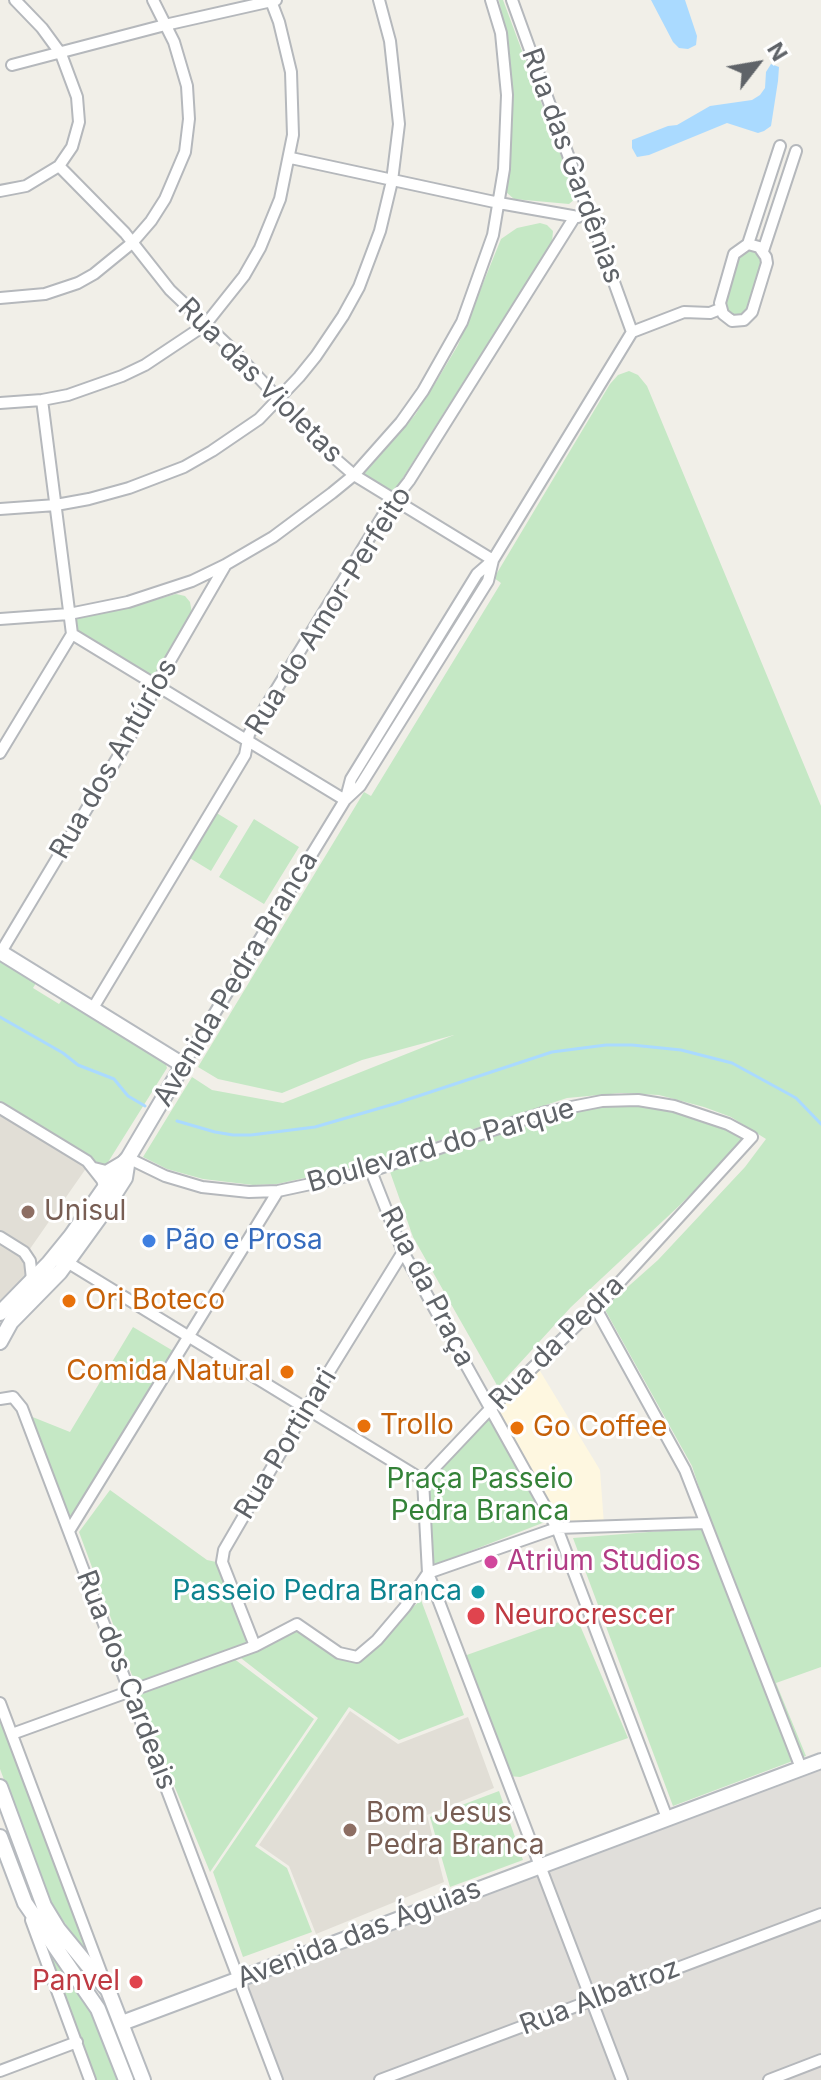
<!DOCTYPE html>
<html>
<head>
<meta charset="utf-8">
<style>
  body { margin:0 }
  #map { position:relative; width:821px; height:2080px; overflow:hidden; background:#f1efe8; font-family:Inter,sans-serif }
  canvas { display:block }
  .north { position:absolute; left:717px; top:24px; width:80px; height:80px; -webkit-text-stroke:6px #fff; paint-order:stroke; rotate:59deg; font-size:22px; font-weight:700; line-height:32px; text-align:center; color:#5f6368 }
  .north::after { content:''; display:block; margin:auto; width:28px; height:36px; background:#5f6368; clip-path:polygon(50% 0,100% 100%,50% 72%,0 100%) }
</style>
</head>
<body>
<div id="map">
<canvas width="821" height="2080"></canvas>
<div class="north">N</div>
</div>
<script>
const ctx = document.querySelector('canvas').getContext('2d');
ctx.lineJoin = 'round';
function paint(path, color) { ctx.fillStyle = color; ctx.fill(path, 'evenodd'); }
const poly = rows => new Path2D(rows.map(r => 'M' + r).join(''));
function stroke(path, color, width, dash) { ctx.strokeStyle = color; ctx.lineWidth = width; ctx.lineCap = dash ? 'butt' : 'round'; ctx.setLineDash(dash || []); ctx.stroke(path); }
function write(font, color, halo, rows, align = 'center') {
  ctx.font = font + ' Inter,sans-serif'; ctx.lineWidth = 6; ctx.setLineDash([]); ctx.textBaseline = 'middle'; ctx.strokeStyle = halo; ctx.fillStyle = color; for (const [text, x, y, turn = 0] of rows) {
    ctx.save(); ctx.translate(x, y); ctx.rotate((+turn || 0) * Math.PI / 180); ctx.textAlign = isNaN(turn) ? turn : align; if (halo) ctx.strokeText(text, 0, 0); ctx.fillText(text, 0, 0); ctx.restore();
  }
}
const commercial = poly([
  [537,1366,600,1470,604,1525,558,1527,493,1408]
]);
const industrial = poly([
  [821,1766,821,2080,282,2080,245,1981]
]);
const education = poly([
  [0,1114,87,1167,25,1256,30,1273,0,1304],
  [350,1711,398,1744,468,1717,494,1788,427,1815,444,1882,316,1934,289,1866,259,1845]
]);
const green = poly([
  [499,0,503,0,575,193,576,198,569,204,514,199,506,192,513,114,510,63],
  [540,223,547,225,553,231,552,242,392,495,365,476,365,473,415,415,436,382,458,345,501,239,517,228],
  [749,250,759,255,761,262,747,309,741,314,734,315,728,311,726,304,739,256],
  [629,371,638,375,647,386,821,806,821,1667,776,1683,806,1756,673,1806,573,1538,712,1527,692,1466,604,1308,658,1260,745,1167,766,1139,731,1117,704,1107,659,1095,621,1093,567,1098,368,1164,277,1184,253,1185,203,1179,167,1169,143,1157,192,1077,212,1090,283,1103,454,1035,362,1060,282,1093,218,1079,198,1067,364,792,371,796,501,583,494,578,610,384,618,375],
  [176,594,185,596,190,602,192,613,154,678,77,631,75,618,130,607],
  [215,812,238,826,211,871,188,857],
  [254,819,299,847,264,904,219,877],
  [0,957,38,980,33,988,59,1004,65,996,164,1058,167,1068,105,1167,99,1169,0,1103],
  [638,1104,673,1109,726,1127,746,1138,680,1205,571,1307,498,1387,413,1237,389,1169,547,1116,588,1106],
  [133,1327,175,1352,70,1521,30,1416,70,1432],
  [489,1414,546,1516,545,1522,437,1564,432,1563,428,1482],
  [110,1490,207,1560,221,1563,253,1645,136,1686,79,1532],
  [421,1600,464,1715,399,1740,349,1707,255,1846,287,1868,312,1932,243,1957,213,1872,318,1718,237,1655,297,1628,351,1661],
  [576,1616,628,1738,520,1777,509,1776,464,1656],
  [233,1658,314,1719,210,1872,137,1696],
  [0,1719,89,1957,50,1902,0,1769],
  [499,1791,523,1860,450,1887,430,1817],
  [47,1951,64,1967,84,1993,121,2080,94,2080]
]);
const water = poly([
  [651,0,685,0,697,36,696,45,688,49,679,48,673,42],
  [771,64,779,67,778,81,771,126,764,131,758,133,727,123,649,155,637,157,632,148,632,140,668,126,677,125,710,106,752,100,760,95,765,88,766,72]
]);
const stream = poly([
  [0,1017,63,1053,78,1065,114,1079,128,1096,145,1106],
  [177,1121,215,1132,233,1135,251,1135,315,1127,394,1104,552,1052,606,1045,632,1045,681,1050,732,1063,796,1098,821,1124]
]);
const street = poly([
  [512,0,632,332],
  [12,65,165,25,276,0],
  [291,158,499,203,578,217],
  [59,166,125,233,170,290,233,350,331,455,354,475,493,560],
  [0,191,26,186,59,166,72,147,79,122,77,97,61,54,42,28,15,0],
  [748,244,759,247,766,257,767,263,752,312,744,320,732,321,723,314,720,303,734,254,748,244],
  [748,244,780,146],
  [763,251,796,151],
  [0,298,45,294,78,283,94,274,132,243,151,221,165,199,185,152,189,119,187,86,174,42,153,0],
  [632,332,684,312,710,313,720,309],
  [0,403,42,400,68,395,122,376,145,365,205,325,244,276,260,248,280,199,293,135,291,72,279,22,271,1],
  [0,509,56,505,89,499,129,488,184,467,212,451,259,419,299,377,316,356,343,316,359,287,380,231,392,181,399,124,390,41,379,0],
  [0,619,69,614,128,602,192,581,225,565,273,537,332,493,354,475,401,422,423,391,462,322,493,235,504,169,507,95,501,33,491,0],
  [72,634,345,800],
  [0,753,72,634,42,400],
  [346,798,351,779,477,574,493,560,632,332],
  [1,952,140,720,156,685,225,566],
  [93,1008,245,755,249,734,387,509,409,481,574,218],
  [183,1065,345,800,360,786,488,581,493,560],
  [0,1108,87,1161,102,1180,105,1188],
  [94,1168,106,1171,128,1158,165,1176,202,1187,249,1192,278,1191,371,1171,546,1112,602,1101,638,1100,674,1106,728,1124,752,1137,608,1295,491,1408,423,1480,428,1573,622,2080],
  [371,1171,403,1252,557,1528,667,1818],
  [0,1237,24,1252,30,1261,32,1279],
  [67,1262,423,1480],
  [595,1307,685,1470,801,1768],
  [0,1399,13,1397,22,1408,277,2080],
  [69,1531,278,1191],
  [428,1573,557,1528,705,1523],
  [255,1646,222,1562,224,1550,306,1409,403,1252],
  [0,1703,104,1980],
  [12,1734,255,1646,297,1624,339,1653,357,1657,377,1640,405,1607,428,1573],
  [31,1920,90,2080],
  [0,2071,77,2042],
  [380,2080,821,1914],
  [769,2080,821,2060]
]);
const secondary = poly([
  [0,952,183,1065,128,1158,115,1173,71,1236,49,1263,0,1313],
  [0,1342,11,1322,60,1272,102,1214,125,1178,128,1159],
  [0,1787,44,1906,58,1929,108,1990,143,2080],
  [0,1837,25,1903,98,2009,126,2080],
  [122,2023,821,1761]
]);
const markers = [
  [28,1212,8,"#8d6e63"],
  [149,1241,8,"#3f7fe0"],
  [69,1301,8,"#e8710a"],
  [287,1372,8,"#e8710a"],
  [364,1426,8,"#e8710a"],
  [517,1428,8,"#e8710a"],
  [491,1562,8,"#d1479c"],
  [478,1592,8,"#0f9aa8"],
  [476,1616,10,"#e0444e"],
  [350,1830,8,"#8d6e63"],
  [136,1982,8,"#e0444e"]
];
const streetNames = [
  ["Rua das Gardênias",572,166,70],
  ["Rua das Violetas",260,381,45],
  ["Rua do Amor-Perfeito",329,611,-58],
  ["Rua dos Antúrios",114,759,-60],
  ["Avenida Pedra Branca",236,979,-59],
  ["Boulevard do Parque",441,1146,-16],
  ["Rua da Praça",427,1287,63],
  ["Rua da Pedra",557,1343,-45],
  ["Rua Portinari",286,1444,-59],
  ["Rua dos Cardeais",126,1680,69],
  ["Avenida das Águias",359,1934,-21],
  ["Rua Albatroz",600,1997,-21]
];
const educationNames = [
  ["Unisul",44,1212],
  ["Bom Jesus",366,1814],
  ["Pedra Branca",366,1846]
];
const shopNames = [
  ["Pão e Prosa",165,1241]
];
const foodNames = [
  ["Ori Boteco",85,1301],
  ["Comida Natural",271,1372,"right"],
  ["Trollo",380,1426],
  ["Go Coffee",533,1428]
];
const parkNames = [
  ["Praça Passeio",480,1480],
  ["Pedra Branca",480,1512]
];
const hotelNames = [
  ["Atrium Studios",507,1562]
];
const cultureNames = [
  ["Passeio Pedra Branca",462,1592]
];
const healthNames = [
  ["Neurocrescer",494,1616],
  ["Panvel",120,1982,"right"]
];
paint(commercial, '#fef7e0');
paint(industrial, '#e0deda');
paint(education, '#e1ded6');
paint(green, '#c5e8c5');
paint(water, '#aadaff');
stroke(stream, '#aadaff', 3);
stroke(street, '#b5b8bc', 14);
stroke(secondary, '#b6babf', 18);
stroke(street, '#fff', 10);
stroke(secondary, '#fff', 14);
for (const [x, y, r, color] of markers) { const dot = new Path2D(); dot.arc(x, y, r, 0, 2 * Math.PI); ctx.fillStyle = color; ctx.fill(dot); stroke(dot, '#fff', 3); }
write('28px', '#5f6368', '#fff', streetNames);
write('28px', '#785e54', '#fff', educationNames, 'left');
write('28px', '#366cbe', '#fff', shopNames, 'left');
write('28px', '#c56008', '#fff', foodNames, 'left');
write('28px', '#348238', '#fff', parkNames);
write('28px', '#b23c85', '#fff', hotelNames, 'left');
write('28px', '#0d838f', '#fff', cultureNames, 'right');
write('28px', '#be3a42', '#fff', healthNames, 'left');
</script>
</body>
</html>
